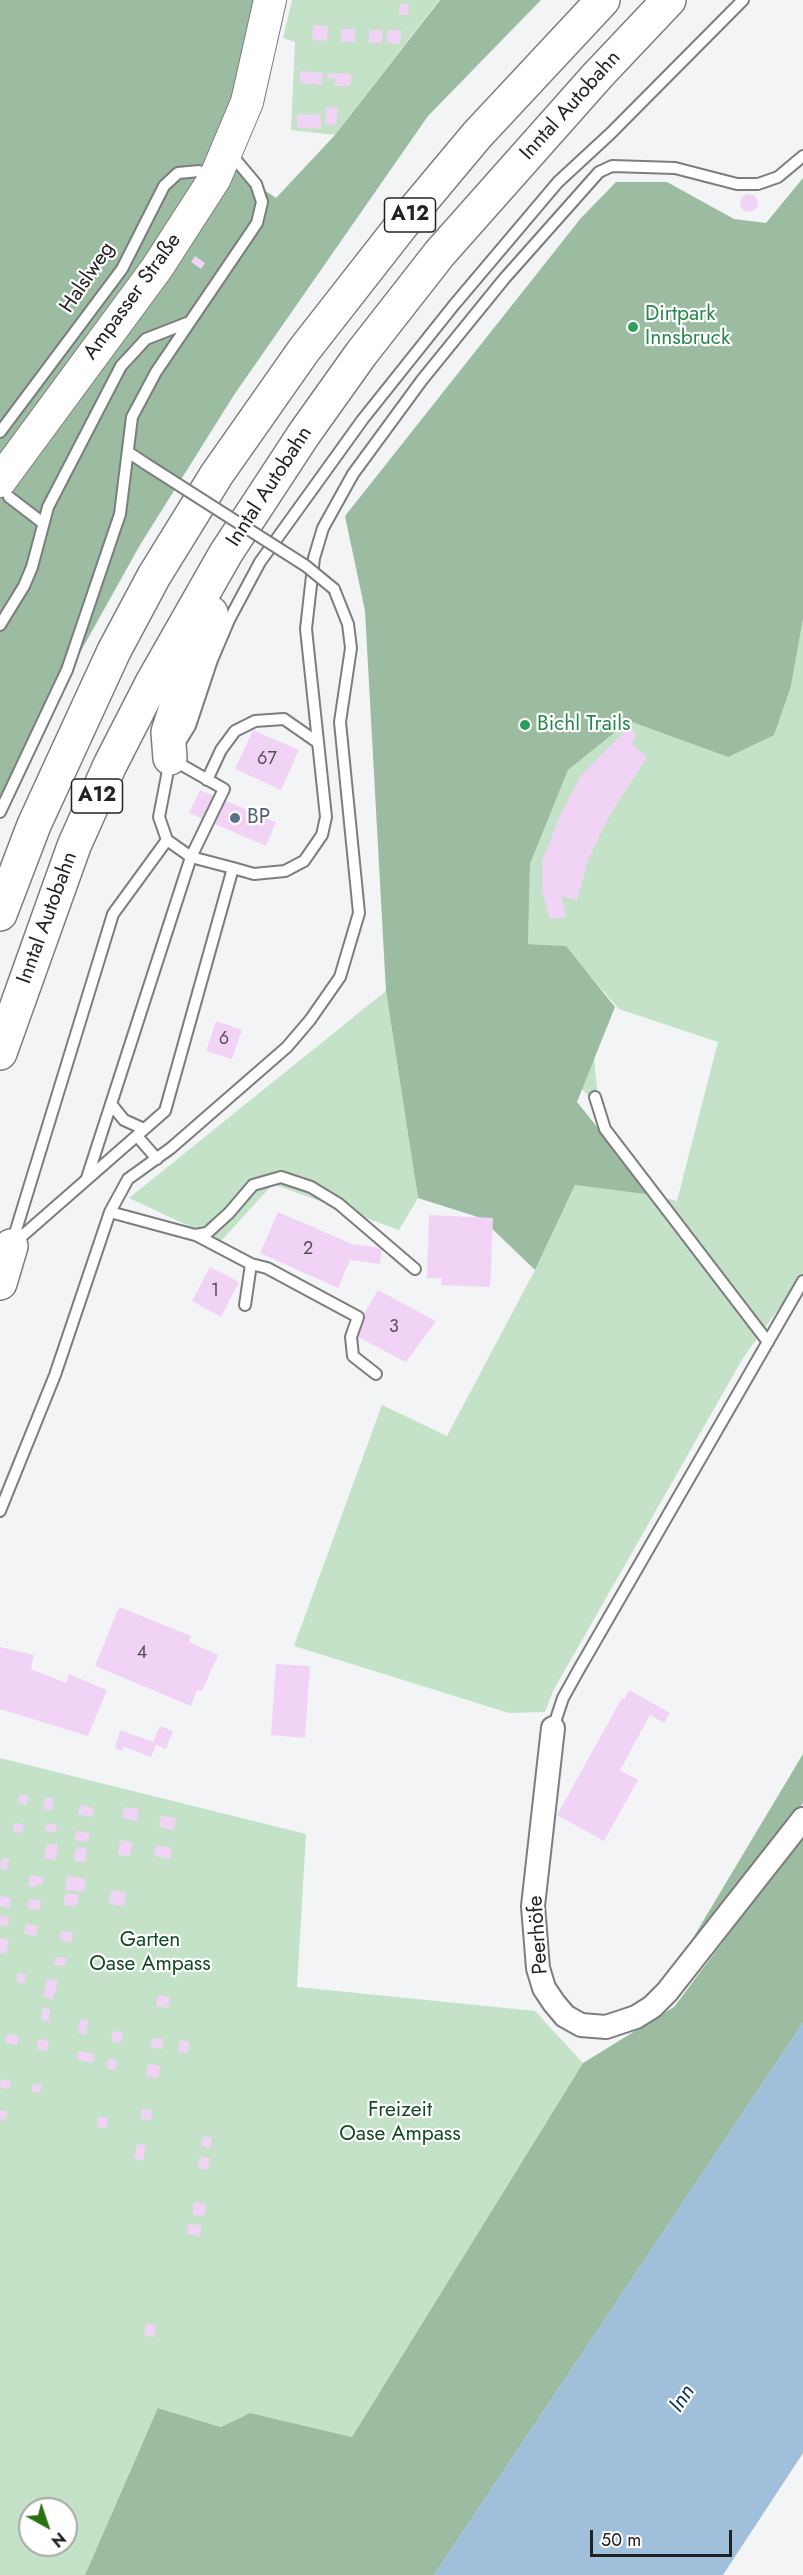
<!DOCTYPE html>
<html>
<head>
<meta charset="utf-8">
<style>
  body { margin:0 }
  #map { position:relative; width:803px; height:2575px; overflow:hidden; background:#f3f4f5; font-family:Jost,sans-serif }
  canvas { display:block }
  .north { position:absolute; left:18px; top:2497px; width:60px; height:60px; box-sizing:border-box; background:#fff; border:2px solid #a7a7a7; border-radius:50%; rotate:140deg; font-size:16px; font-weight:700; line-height:24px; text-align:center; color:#222 }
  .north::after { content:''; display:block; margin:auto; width:21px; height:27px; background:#2c710f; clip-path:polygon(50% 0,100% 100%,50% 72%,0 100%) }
  .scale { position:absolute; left:590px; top:2530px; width:142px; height:27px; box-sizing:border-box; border:3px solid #222; border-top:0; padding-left:8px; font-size:18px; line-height:21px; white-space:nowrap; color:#222; -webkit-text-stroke:4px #fff; paint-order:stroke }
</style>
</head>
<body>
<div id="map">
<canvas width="803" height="2575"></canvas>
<div class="north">N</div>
<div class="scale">50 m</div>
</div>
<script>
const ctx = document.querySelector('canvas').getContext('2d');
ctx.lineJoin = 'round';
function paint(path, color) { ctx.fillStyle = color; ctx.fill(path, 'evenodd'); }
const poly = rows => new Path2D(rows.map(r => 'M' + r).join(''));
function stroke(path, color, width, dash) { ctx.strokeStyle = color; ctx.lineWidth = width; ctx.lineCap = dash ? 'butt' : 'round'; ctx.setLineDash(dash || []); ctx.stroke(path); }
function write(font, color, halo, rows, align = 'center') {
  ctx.font = font + ' Jost,sans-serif'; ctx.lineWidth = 4.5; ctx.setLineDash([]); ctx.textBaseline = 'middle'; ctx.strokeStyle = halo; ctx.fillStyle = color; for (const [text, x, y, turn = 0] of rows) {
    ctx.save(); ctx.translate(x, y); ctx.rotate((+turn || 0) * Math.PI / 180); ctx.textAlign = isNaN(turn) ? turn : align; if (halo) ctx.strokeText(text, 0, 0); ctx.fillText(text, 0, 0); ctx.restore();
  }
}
const green = poly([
  [292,0,439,0,335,135,291,130,295,42,283,38],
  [803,619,803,1275,743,1358,553,1691,545,1712,509,1713,294,1646,382,1405,447,1436,535,1270,575,1185,652,1195,677,1201,718,1042,619,1009,585,970,599,1107,543,1047,495,983,525,795,522,948,566,946,528,944,530,864,568,770,629,721,728,757,791,686],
  [386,991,418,1198,399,1230,273,1184,221,1241,129,1198],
  [0,1758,306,1834,297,1987,535,2011,583,2063,352,2437,250,2413,221,2427,159,2408,85,2575,0,2575],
  [30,2509,66,2509,66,2545,30,2545]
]);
const forest = poly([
  [0,0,260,0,215,157,276,198,335,135,440,0,541,0,428,116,234,395,140,545,0,796],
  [803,178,803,619,791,686,774,735,728,757,629,721,568,770,530,864,528,944,566,946,615,1007,577,1102,652,1195,575,1185,535,1270,481,1218,418,1198,386,991,365,611,345,516,581,218,616,182,667,182,734,219,766,223],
  [803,1754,803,1803,678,1963],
  [803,1835,803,2023,434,2575,85,2575,158,2408,221,2427,250,2413,352,2437,583,2063,674,2007]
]);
const water = poly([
  [803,2023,803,2453,723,2575,434,2575]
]);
const building = poly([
  [400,4,409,4,408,15,399,15],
  [313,25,328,26,327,41,312,40],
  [341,29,356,29,355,42,341,42],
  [369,30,382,30,382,43,369,43],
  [387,30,401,30,400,44,387,43],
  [300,71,323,73,322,85,300,83],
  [327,73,351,74,350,86,335,86,335,78,327,78],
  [326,107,338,108,336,125,325,124],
  [297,114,321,115,321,129,297,128],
  '740 203a9 9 0 1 1 18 0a9 9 0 1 1-18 0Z',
  [195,256,205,263,201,269,191,262],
  [630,726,636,733,632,744,647,757,611,813,589,858,577,900,561,896,566,917,550,919,542,891,542,861,561,813,581,776],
  [253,730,299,750,281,790,235,769],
  [200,790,276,822,266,846,189,813],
  [216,1021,242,1030,232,1059,206,1051],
  [278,1212,352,1244,382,1248,380,1264,350,1260,338,1288,260,1253],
  [429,1215,493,1218,490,1287,441,1285,442,1278,427,1278],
  [210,1267,239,1282,221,1317,192,1301],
  [378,1290,436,1321,406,1362,352,1334],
  [119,1607,191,1636,189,1642,218,1655,202,1691,197,1690,191,1706,95,1666],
  [0,1647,34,1655,31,1669,66,1683,69,1674,107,1690,88,1736,0,1709],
  [276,1664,310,1666,305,1738,271,1735],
  [629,1690,670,1713,664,1723,650,1715,620,1770,638,1780,604,1841,557,1815,622,1698,624,1699],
  [160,1726,173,1731,166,1749,156,1745,151,1757,124,1747,122,1751,115,1748,120,1730,153,1742],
  [20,1794,29,1796,27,1805,18,1803],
  [45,1797,54,1798,52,1810,43,1809],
  [80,1805,94,1808,92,1817,78,1814],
  [124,1807,139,1809,137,1821,122,1818],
  [160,1816,176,1818,174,1830,159,1827],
  [14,1823,24,1824,22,1833,13,1831],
  [46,1823,57,1825,55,1832,45,1831],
  [76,1831,89,1833,88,1842,75,1840],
  [120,1840,132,1842,130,1856,118,1855],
  [47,1844,58,1845,56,1860,44,1858],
  [156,1845,172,1848,170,1859,154,1856],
  [76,1847,87,1848,85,1862,74,1861],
  [2,1858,9,1859,7,1870,0,1869],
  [30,1875,44,1877,42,1885,36,1884,36,1887,28,1886],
  [67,1876,86,1879,84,1892,65,1890],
  [111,1890,126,1892,124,1906,109,1904],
  [66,1893,79,1895,76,1907,63,1905],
  [0,1896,11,1898,10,1908,0,1906],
  [29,1899,41,1900,39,1910,28,1909],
  [1,1916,9,1917,8,1926,0,1925],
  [26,1924,38,1926,36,1936,24,1934],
  [61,1931,73,1932,71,1942,60,1940],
  [0,1938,9,1940,6,1954,0,1953],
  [55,1957,66,1958,65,1966,54,1965],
  [18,1973,26,1974,24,1984,16,1982],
  [47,1979,58,1980,53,1999,44,1998],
  [158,1995,170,1997,168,2008,156,2006],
  [43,2008,50,2009,49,2021,41,2020],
  [81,2019,88,2021,86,2035,78,2033],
  [113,2031,122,2032,121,2043,111,2041],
  [7,2034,19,2036,17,2045,5,2043],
  [152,2038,164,2039,162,2049,151,2048],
  [39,2039,49,2041,47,2051,36,2049],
  [180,2040,189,2042,188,2053,178,2052],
  [78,2051,94,2054,93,2063,77,2060],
  [108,2059,117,2060,116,2070,107,2069],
  [148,2064,160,2066,158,2078,146,2076],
  [1,2079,11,2081,9,2089,0,2088],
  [33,2084,42,2085,40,2093,32,2092],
  [142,2109,152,2111,151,2120,141,2119],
  [0,2110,7,2111,6,2120,0,2119],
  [98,2117,108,2118,107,2128,97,2127],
  [203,2136,212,2138,210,2148,201,2146],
  [137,2144,146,2145,143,2161,134,2159],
  [200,2156,210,2158,207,2170,198,2168],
  [194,2202,206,2204,204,2216,192,2215],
  [188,2224,201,2225,200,2236,187,2234],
  [146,2323,156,2325,155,2337,144,2336]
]);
const service = poly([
  [0,432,122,269,164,186,178,173,199,171,212,177],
  [128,452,146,464],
  [9,497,43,523],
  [0,625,24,586,32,567,48,507,121,366,146,339,187,323],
  [177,747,190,726,212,660,229,620,260,562,363,419,454,305,558,182,611,133,743,0],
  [207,780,221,750,235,731,255,721,284,719,317,742],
  [0,812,67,670,120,514,132,417,156,372,257,223,262,202,256,184,230,153],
  [233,868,254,874,285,871,304,861,322,835,326,817,306,629,314,558,323,528,353,474,422,380,504,279,599,172,612,166,675,168,737,184,758,184,778,177,803,156],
  [595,1097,605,1129,768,1342],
  [144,1129,124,1120,111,1104,191,857,224,789,173,760],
  [137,1136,157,1159],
  [87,1178,111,1104],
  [110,1212,195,1235,207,1233,229,1213,253,1185,281,1177,311,1187,339,1204,415,1269],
  [196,1235,251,1264,267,1268,358,1317,351,1337,353,1356,376,1374],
  [12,1243,113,914,167,840],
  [13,1244,165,1111,233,868,191,857,167,840,159,817,170,760],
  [245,1305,251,1264],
  [0,1511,55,1375,110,1212,128,1179,171,1148,287,1047,310,1020,340,977,359,913,340,722,351,648,348,624,334,589],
  [553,1728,563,1698,578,1671,803,1281]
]);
const minor = poly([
  [553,1728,533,1906,538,1968,544,1988,554,2003,565,2016,581,2025,606,2027,636,2017,652,2007,667,1992,803,1819]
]);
const secondary = poly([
  [0,481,157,268,215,178,247,102,270,0]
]);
const motorway = poly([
  [170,758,168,732,191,662,211,613],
  [0,914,34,825,114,651,154,576,217,474,304,350,401,226,477,135,603,0],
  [0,1053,74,846,110,765,152,683,226,553,304,434,361,354,440,253,598,75,669,0],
  [0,1283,11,1246]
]);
const serviceBridge = poly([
  [146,464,306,566,334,589]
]);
const markers = [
  [633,327,6,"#2e9e5b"],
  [525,725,6,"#2e9e5b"],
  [235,818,6,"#5c6f8a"]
];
const numberNames = [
  ["67",267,760],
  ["6",224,1040],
  ["2",308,1250],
  ["1",215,1292],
  ["3",394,1328],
  ["4",142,1654]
];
const shields = [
  [410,215,51],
  [97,796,51]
];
const shieldNames = [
  ["A12",410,215],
  ["A12",97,796]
];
const streetNames = [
  ["Inntal Autobahn",571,106,-48],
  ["Halslweg",88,278,-56],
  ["Ampasser Straße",133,297,-54],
  ["Inntal Autobahn",270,487,-57],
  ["Inntal Autobahn",48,918,-70],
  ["Peerhöfe",539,1935,-94]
];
const leisureNames = [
  ["Dirtpark",645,315],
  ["Innsbruck",645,339],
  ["Bichl Trails",537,725]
];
const serviceNames = [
  ["BP",247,818]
];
const parkNames = [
  ["Garten",150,1941],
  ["Oase Ampass",150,1965],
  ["Freizeit",400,2111],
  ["Oase Ampass",400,2135]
];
const waterNames = [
  ["Inn",683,2399,-56]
];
paint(green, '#c3e2c8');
paint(forest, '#9bbca1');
paint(water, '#9fbfdb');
paint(building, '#f1d4f5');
stroke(service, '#7c7d7e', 14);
stroke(minor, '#7c7d7e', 26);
stroke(secondary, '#7c7d7e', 34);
stroke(motorway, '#7c7d7e', 36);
stroke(service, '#fff', 10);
stroke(minor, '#fff', 22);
stroke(secondary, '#fff', 32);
stroke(motorway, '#fff', 33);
stroke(serviceBridge, '#7c7d7e', 14, []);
stroke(serviceBridge, '#fff', 10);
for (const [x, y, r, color] of markers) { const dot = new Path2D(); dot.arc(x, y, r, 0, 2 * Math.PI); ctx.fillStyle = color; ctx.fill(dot); stroke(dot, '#fff', 2); }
write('18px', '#564e57', null, numberNames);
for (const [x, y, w] of shields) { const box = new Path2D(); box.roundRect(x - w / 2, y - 17, w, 34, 4.5); ctx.fillStyle = '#fff'; ctx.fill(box); stroke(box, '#222', 1.5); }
write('bold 20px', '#222', null, shieldNames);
write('21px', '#222', '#fff', streetNames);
write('21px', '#27864d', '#fff', leisureNames, 'left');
write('21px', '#4e5e75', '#fff', serviceNames, 'left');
write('21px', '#144925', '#fff', parkNames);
write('italic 22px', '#0f3652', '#fff', waterNames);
</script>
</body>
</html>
